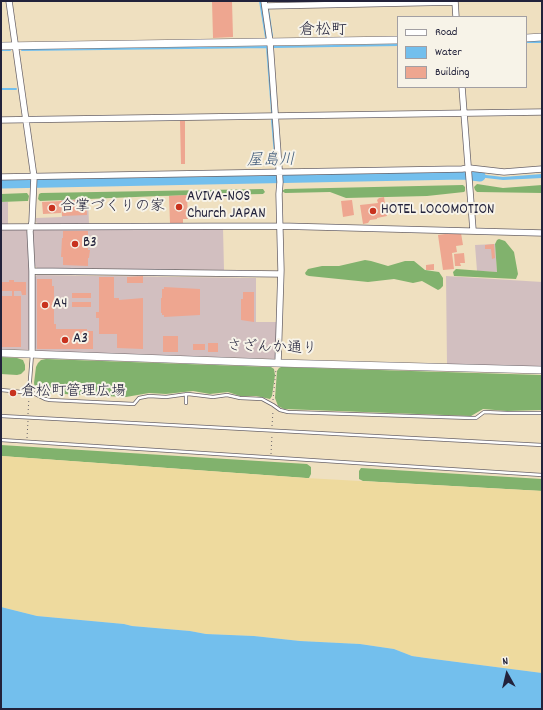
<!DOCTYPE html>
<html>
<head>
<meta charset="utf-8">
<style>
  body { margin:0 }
  #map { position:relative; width:543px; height:710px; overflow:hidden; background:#efe0c0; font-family:Dekko,sans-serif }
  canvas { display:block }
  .frame { position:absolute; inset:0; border:2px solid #22223b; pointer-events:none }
  .legend { position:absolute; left:397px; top:16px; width:130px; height:72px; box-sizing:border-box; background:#f7f3e8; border:1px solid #a29fa3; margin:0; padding:5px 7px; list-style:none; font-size:12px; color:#22223b }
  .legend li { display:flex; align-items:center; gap:8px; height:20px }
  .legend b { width:20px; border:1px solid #a29fa3 }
  .north { position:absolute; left:487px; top:654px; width:40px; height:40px; -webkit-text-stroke:3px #f7f3e8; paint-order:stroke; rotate:352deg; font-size:11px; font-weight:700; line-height:16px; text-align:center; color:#22223b }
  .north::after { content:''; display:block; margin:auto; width:14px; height:18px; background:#22223b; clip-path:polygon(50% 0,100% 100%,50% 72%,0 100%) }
</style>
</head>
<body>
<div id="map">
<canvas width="543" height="710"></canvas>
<div class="frame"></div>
<ul class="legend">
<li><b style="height:5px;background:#fff"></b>Road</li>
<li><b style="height:11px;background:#73bfed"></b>Water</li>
<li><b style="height:11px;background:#eea690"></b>Building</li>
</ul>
<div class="north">N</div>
</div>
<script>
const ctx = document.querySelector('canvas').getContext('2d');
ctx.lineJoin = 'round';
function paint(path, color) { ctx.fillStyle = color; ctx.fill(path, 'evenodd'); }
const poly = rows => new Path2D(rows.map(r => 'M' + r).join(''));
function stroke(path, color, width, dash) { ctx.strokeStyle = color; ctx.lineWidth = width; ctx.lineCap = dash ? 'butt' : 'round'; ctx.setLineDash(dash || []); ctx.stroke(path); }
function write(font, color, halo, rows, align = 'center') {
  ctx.font = font + ' Dekko,"Klee One",sans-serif'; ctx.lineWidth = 4; ctx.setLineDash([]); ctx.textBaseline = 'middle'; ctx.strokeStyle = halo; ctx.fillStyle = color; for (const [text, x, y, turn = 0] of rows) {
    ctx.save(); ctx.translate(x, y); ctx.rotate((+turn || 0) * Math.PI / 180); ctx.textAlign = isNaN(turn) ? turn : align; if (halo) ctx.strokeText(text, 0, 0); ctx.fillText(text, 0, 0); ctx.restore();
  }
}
const industrial = poly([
  [88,199,89,224,38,224,36,222,36,218,62,217,61,200],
  [1,202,8,202,8,225,1,225],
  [223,228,224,270,37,268,35,266,33,231,35,229],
  [1,229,24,229,27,231,30,287,30,348,28,350,1,349],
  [495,244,497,272,477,271,475,245],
  [37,275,256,278,256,322,277,322,276,357,274,359,37,351,35,348,35,277],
  [446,276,542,282,542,367,447,364]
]);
const forest = poly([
  [477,184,503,188,542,185,542,193,477,192,475,190,474,187],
  [463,185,465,187,465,191,464,192,427,196,346,198,330,192,285,193,282,191,285,189],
  [263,189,265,192,263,194,159,196,40,201,38,199,39,194,41,193],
  [27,193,29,196,28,201,26,201,1,202,1,194],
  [499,239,505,241,514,252,518,274,516,279,454,276,453,272,456,269,497,272,495,244,497,240],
  [365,260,371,261,388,266,405,261,414,261,425,270,439,272,443,278,443,286,440,289,438,290,422,281,413,283,394,279,368,282,309,276,306,275,305,273,308,269,322,266,339,266],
  [1,357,17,358,23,360,25,365,25,370,21,374,17,375,1,374],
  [46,359,271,367,274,369,275,375,272,396,270,399,256,396,240,396,228,392,210,394,193,391,166,394,149,393,126,397,43,393,38,391,35,388,34,383,36,367,38,363,41,360],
  [281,367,542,375,542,410,507,411,483,409,471,416,284,409,278,406,275,398,277,371,279,368],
  [1,445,307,464,311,467,311,474,309,478,306,478,1,456],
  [361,468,542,479,542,491,363,481,359,479,359,471]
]);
const sand = poly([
  [1,456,306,478,542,491,542,673,426,658,412,656,394,649,360,644,300,641,254,636,206,634,190,631,132,626,124,624,37,616,1,607]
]);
const water = poly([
  [469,173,503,177,542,174,542,178,503,180,469,176],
  [1,607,37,616,124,624,132,626,190,631,206,634,254,636,300,641,360,644,394,649,412,656,426,658,542,673,542,709,1,709]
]);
const stream = poly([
  [260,1,266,37],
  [267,1,267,2],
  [268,9,272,36],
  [526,42,542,42],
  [267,47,272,112],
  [273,47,398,45],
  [1,50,10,50],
  [22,50,268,47],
  [1,89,16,89],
  [272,120,276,166],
  [276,174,276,178]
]);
const river = poly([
  [1,183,463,174,480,176]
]);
const building = poly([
  [212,1,232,1,233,37,213,38],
  [180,121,185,121,185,164,181,164],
  [187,195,188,219,183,219,183,223,170,223,169,196],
  [384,197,387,216,377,218,377,219,370,220,368,223,363,224,360,205,378,203,377,200,379,198],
  [86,200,87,215,62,216,61,201],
  [352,200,354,215,343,217,341,201],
  [61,201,61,213,43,214,42,202],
  [63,231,88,231,88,250,90,250,89,258,88,258,88,266,63,265,63,257,61,257,62,238,63,238],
  [452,233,453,234,461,233,463,245,456,246,457,252,452,253,454,269,443,270,438,235],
  [494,244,495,258,492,259,491,249,485,249,485,245],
  [464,253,465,263,460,263,461,266,455,266,454,254],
  [434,264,434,270,426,270,426,265],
  [143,276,143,283,127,283,127,277],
  [99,277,114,277,114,298,119,298,119,300,143,298,143,349,117,348,117,334,99,334,99,318,96,318,96,312,99,312],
  [37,279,52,279,52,286,54,286,54,324,56,324,56,329,87,329,87,331,93,331,93,349,37,349],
  [9,280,14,280,14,282,26,282,26,295,22,295,21,291,14,291,14,296,21,296,21,347,1,347,1,296,12,296,12,291,1,291,1,282,9,282],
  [164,287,200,289,200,315,164,317,164,315,162,315,162,313,161,313,161,298,162,298,162,289,164,289],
  [243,292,254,292,254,322,241,320,241,299,243,299],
  [72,293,91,293,91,298,72,298],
  [72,302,91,302,91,307,72,307],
  [163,336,178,336,178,352,163,352],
  [208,343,218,343,218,352,208,352],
  [193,344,205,344,205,350,193,350]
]);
const path = poly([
  [273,400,276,369],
  [28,414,29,397],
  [272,426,273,411],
  [27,438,28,421],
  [271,454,272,435]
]);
const service = poly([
  [1,390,33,393,45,399,50,400,134,404,139,398,149,396,166,397,188,394,213,397,227,395,240,398,262,399,273,405,280,410,288,412,472,418,476,418,484,412,507,413,542,413],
  [29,393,32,354],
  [186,394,186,403],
  [1,416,542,445],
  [1,440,542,475]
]);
const minor = poly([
  [9,1,34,177,32,222,30,231,32,271,32,354],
  [264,1,270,42,280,182,279,194,281,270,278,363],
  [455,1,456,17],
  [265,6,455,2],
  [462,87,473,230],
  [1,120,542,112],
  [1,177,462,169,469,168,504,172,542,169],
  [1,227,280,226,542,233],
  [32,271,280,274]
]);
const tertiary = poly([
  [526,38,542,37],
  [1,46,398,40],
  [1,353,276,363,542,370]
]);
const markers = [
  [179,207,4,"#c8321e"],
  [52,208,4,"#c8321e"],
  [373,211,4,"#c8321e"],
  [75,244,4,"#c8321e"],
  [45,305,4,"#c8321e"],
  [65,340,4,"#c8321e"],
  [13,393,4,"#c8321e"]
];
const poiNames = [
  ["AVIVA-NOS",187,198],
  ["Church JAPAN",187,215],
  ["合掌づくりの家",60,208],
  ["HOTEL LOCOMOTION",381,211],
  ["B3",83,244],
  ["A4",53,305],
  ["A3",73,340],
  ["倉松町管理広場",21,393]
];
const streetNames = [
  ["さざんか通り",272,349,2]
];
const neighbourhoodNames = [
  ["倉松町",323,32]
];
const waterNames = [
  ["屋島川",271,162,-1]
];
paint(industrial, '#d2bfc0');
paint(forest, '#81b26d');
paint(sand, '#eeda9e');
paint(water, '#73bfed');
stroke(stream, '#73bfed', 2);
stroke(river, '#73bfed', 11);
paint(building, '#eea690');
stroke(service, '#6a646a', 4);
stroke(minor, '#6a646a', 7);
stroke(tertiary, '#6a646a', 8);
stroke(path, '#6a646a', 1, [1, 3]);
stroke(service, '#fff', 2.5);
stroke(minor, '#fff', 5.5);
stroke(tertiary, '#fff', 7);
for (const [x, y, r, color] of markers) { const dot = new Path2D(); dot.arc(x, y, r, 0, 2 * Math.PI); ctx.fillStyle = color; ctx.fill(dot); stroke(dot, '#f7f3e8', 1.5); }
write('15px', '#22223b', '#f7f3e8', poiNames, 'left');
write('15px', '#22223b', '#f7f3e8', streetNames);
write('16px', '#22223b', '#f7f3e8', neighbourhoodNames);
write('italic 16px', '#3e5979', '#f7f3e8', waterNames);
</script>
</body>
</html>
